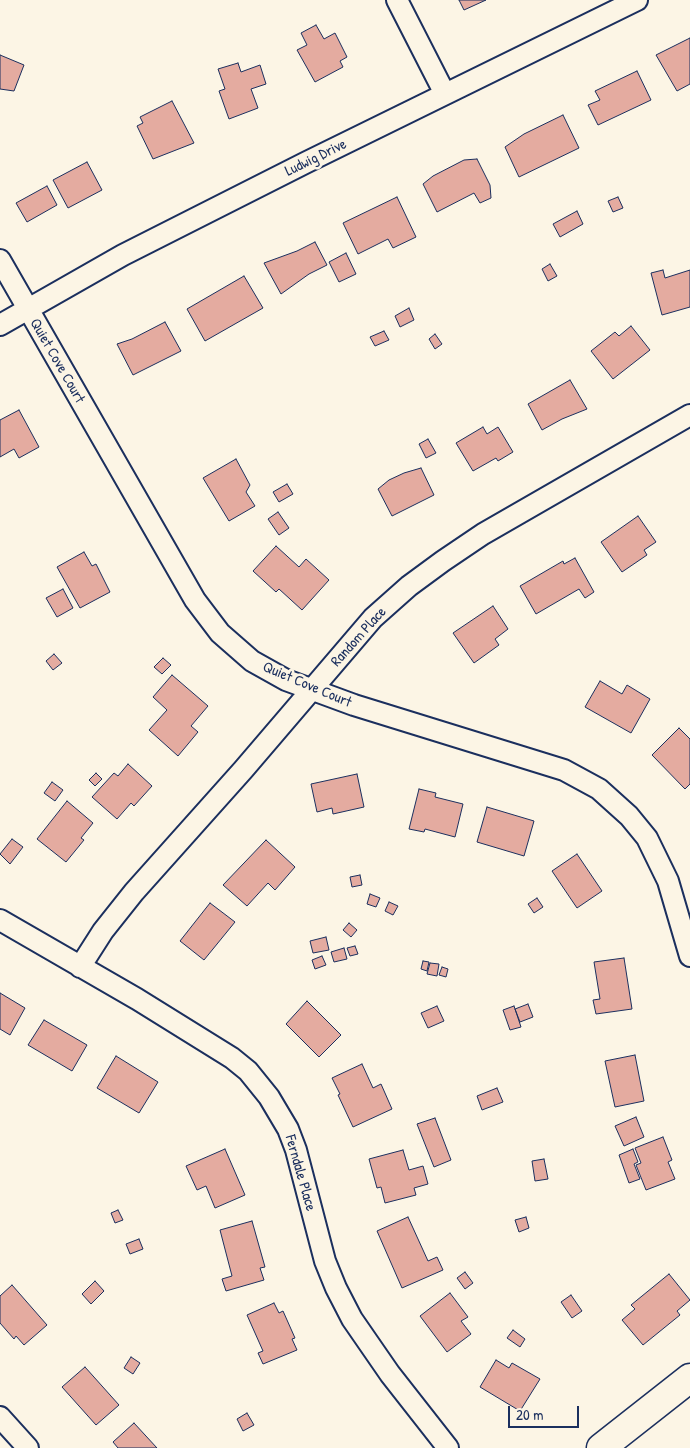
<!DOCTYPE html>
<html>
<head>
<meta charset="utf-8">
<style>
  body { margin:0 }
  #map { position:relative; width:690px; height:1448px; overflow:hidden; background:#fcf5e5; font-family:"Patrick Hand",sans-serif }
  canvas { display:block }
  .scale { position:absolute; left:508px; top:1406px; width:71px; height:22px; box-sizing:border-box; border:2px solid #1b2f5e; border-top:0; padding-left:6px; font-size:15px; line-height:18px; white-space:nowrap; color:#1b2f5e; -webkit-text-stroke:4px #fcf5e5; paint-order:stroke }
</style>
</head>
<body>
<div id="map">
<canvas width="690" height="1448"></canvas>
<div class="scale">20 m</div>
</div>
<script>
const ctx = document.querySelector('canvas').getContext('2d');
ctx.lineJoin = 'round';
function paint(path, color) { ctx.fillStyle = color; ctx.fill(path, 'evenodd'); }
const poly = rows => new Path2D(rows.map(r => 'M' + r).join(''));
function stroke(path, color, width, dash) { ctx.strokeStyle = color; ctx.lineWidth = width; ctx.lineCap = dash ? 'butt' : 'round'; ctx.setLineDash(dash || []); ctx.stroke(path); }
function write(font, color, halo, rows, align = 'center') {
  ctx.font = font + ' "Patrick Hand",sans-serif'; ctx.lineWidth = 5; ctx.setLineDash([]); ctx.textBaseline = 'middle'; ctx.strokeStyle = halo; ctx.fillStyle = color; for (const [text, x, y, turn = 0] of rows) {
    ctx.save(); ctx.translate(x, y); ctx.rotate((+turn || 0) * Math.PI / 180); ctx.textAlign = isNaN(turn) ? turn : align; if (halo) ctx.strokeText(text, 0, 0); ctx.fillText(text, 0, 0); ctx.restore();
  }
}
const building = poly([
  [459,0,486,0,464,10,459,0],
  [316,25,324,39,335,33,347,57,340,61,343,67,315,82,297,50,307,45,301,33,316,25],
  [690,38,690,84,677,91,656,55,690,38],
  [0,55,24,65,14,91,0,89,0,55],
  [238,63,241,72,260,65,266,84,251,89,258,108,229,119,219,91,225,89,218,69,238,63],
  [637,71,651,100,598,125,588,105,600,100,595,91,637,71],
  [172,101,194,143,153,159,137,126,143,123,140,117,172,101],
  [563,115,579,148,519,177,505,147,524,134,563,115],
  [477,159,490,185,491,198,480,203,474,193,437,212,423,184,433,176,464,160,477,159],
  [87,162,102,190,68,208,53,180,87,162],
  [47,186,57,205,27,222,16,203,47,186],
  [397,197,416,237,393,248,388,239,358,254,343,223,397,197],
  [618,197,623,208,613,212,608,201,618,197],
  [577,211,583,224,560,237,553,224,577,211],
  [315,242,327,265,309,274,281,294,264,263,297,251,315,242],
  [346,253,356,274,339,282,329,262,346,253],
  [550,264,557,276,548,281,542,269,550,264],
  [663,270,665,278,690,270,690,307,662,315,651,273,663,270],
  [244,276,263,308,205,341,187,309,244,276],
  [409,308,414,320,400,327,395,316,409,308],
  [165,322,181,351,133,375,117,344,132,339,165,322],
  [631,326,650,350,613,379,591,351,615,332,619,336,631,326],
  [384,331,389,340,375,346,370,337,384,331],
  [435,334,442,344,435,349,429,339,435,334],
  [570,380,587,409,562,419,542,430,528,404,570,380],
  [19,410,39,447,19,458,14,449,0,457,0,420,19,410],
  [483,427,487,434,498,427,513,452,498,461,496,458,473,471,456,443,483,427],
  [428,439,436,453,426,458,419,444,428,439],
  [236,459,250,485,246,492,255,506,229,521,203,478,236,459],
  [421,468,434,495,392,516,378,489,389,480,404,473,421,468],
  [287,484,293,494,279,502,273,492,287,484],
  [278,512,289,528,279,535,268,519,278,512],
  [638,516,656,542,644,550,647,555,622,572,601,542,638,516],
  [276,546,299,567,306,559,329,580,302,610,279,589,276,592,253,571,276,546],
  [84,552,92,566,96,564,110,592,80,608,57,567,84,552],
  [575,558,594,592,585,598,579,589,536,614,520,586,563,561,564,564,575,558],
  [63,589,73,608,57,617,46,598,63,589],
  [493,606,508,629,495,639,499,645,474,663,453,633,493,606],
  [54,654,62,663,53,670,46,661,54,654],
  [163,658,171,665,162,674,154,667,163,658],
  [172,675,208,706,191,726,198,732,178,756,149,730,167,710,153,697,172,675],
  [600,681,622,694,627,685,650,699,631,733,585,707,600,681],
  [679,728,690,739,690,784,685,789,652,755,679,728],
  [128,764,152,786,134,806,131,803,117,819,92,797,114,773,118,776,128,764],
  [96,773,102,779,95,786,89,780,96,773],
  [357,774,364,807,333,814,332,808,317,812,311,784,357,774],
  [52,782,63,790,55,801,44,793,52,782],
  [419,789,436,793,435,797,463,804,455,837,425,829,424,832,409,829,419,789],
  [67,801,93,823,81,838,84,840,66,862,37,839,67,801],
  [487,807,534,821,524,856,477,842,487,807],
  [12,839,23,847,10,864,0,854,12,839],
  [266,840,295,867,275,890,268,883,247,906,223,885,266,840],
  [577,854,602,891,577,908,552,871,577,854],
  [360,875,362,885,352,887,350,877,360,875],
  [370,894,380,898,376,907,367,904,370,894],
  [537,898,543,907,534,913,528,904,537,898],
  [389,902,398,906,393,915,385,911,389,902],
  [210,903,235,922,204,960,180,941,210,903],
  [349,923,357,930,351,937,343,930,349,923],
  [326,937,329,950,313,953,310,941,326,937],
  [355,946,358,954,350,956,347,948,355,946],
  [344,948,347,959,334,962,331,952,344,948],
  [322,956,326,965,315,969,312,960,322,956],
  [624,958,632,1009,596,1014,593,1000,600,999,594,962,624,958],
  [423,961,429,962,427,971,421,969,423,961],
  [430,963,439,964,437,976,427,974,430,963],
  [442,967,448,969,446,977,439,975,442,967],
  [0,993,25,1008,10,1035,0,1029,0,993],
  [307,1001,341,1035,319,1057,286,1024,307,1001],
  [528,1004,533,1017,520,1022,515,1009,528,1004],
  [437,1006,444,1021,428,1028,421,1013,437,1006],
  [514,1006,521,1027,510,1030,503,1010,514,1006],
  [44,1020,87,1045,72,1071,28,1045,44,1020],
  [635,1055,644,1101,615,1107,605,1061,635,1055],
  [116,1056,158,1082,139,1113,97,1088,116,1056],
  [362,1064,373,1088,381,1084,392,1109,353,1127,338,1095,340,1094,332,1078,362,1064],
  [497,1088,503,1102,482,1110,477,1096,497,1088],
  [636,1117,644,1137,624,1146,615,1126,636,1117],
  [435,1118,451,1160,434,1167,417,1124,435,1118],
  [663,1137,672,1160,668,1162,675,1179,646,1190,636,1165,641,1163,635,1148,663,1137],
  [225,1149,245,1195,215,1208,206,1186,197,1190,186,1166,225,1149],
  [633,1149,638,1162,634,1164,640,1179,629,1183,619,1155,633,1149],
  [403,1150,409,1170,423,1166,428,1184,414,1188,416,1195,385,1203,381,1187,377,1188,369,1159,403,1150],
  [544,1159,548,1179,535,1181,532,1161,544,1159],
  [118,1210,123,1220,115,1223,111,1213,118,1210],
  [408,1217,428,1261,437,1257,443,1270,402,1288,377,1231,408,1217],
  [526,1217,529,1228,519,1232,515,1220,526,1217],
  [252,1221,265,1267,260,1268,264,1280,226,1291,222,1279,232,1276,220,1230,252,1221],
  [139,1239,143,1249,130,1254,126,1244,139,1239],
  [465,1272,473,1283,465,1289,457,1278,465,1272],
  [669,1274,690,1300,677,1311,680,1315,643,1345,622,1320,635,1309,631,1305,669,1274],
  [95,1281,104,1291,91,1304,82,1294,95,1281],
  [12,1285,47,1325,24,1345,16,1336,14,1339,0,1323,0,1296,12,1285],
  [450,1293,468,1317,461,1321,471,1334,447,1352,420,1316,450,1293],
  [571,1295,582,1311,572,1318,561,1302,571,1295],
  [274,1303,279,1313,283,1311,295,1338,292,1339,297,1350,263,1364,258,1353,263,1351,247,1315,274,1303],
  [513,1330,525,1339,520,1347,507,1338,513,1330],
  [131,1357,140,1363,133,1374,124,1368,131,1357],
  [496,1360,509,1368,512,1363,540,1379,520,1411,480,1387,496,1360],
  [85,1367,119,1405,96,1425,62,1387,85,1367],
  [247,1413,254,1425,243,1431,237,1419,247,1413],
  [134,1423,157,1448,118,1448,113,1442,134,1423]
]);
const street = poly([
  [397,0,445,94],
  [0,260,195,600,220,633,252,661,286,680,354,705,564,770,599,789,629,816,647,838,668,881,690,956],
  [0,325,123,255,307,162,637,0],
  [0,920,137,999,232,1058,248,1071,269,1097,288,1129,296,1150,325,1261,336,1288,352,1319,390,1374,448,1448],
  [80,967,103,931,134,892,243,770,373,618,409,586,443,561,483,534,690,415],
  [0,1417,28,1448]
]);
const secondary = poly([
  [601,1448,690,1378]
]);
const streetNames = [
  ["Ludwig Drive",316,158,-26],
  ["Quiet Cove Court",57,361,60],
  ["Random Place",359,637,-48],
  ["Quiet Cove Court",307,685,23],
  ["Ferndale Place",300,1173,74]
];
paint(building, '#e4aba0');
stroke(building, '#1b2f5e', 1);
stroke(street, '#1b2f5e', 24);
stroke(secondary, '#1b2f5e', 31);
stroke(street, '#fcf5e5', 20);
stroke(secondary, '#fcf5e5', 28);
write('15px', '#1b2f5e', '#fcf5e5', streetNames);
</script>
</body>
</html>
